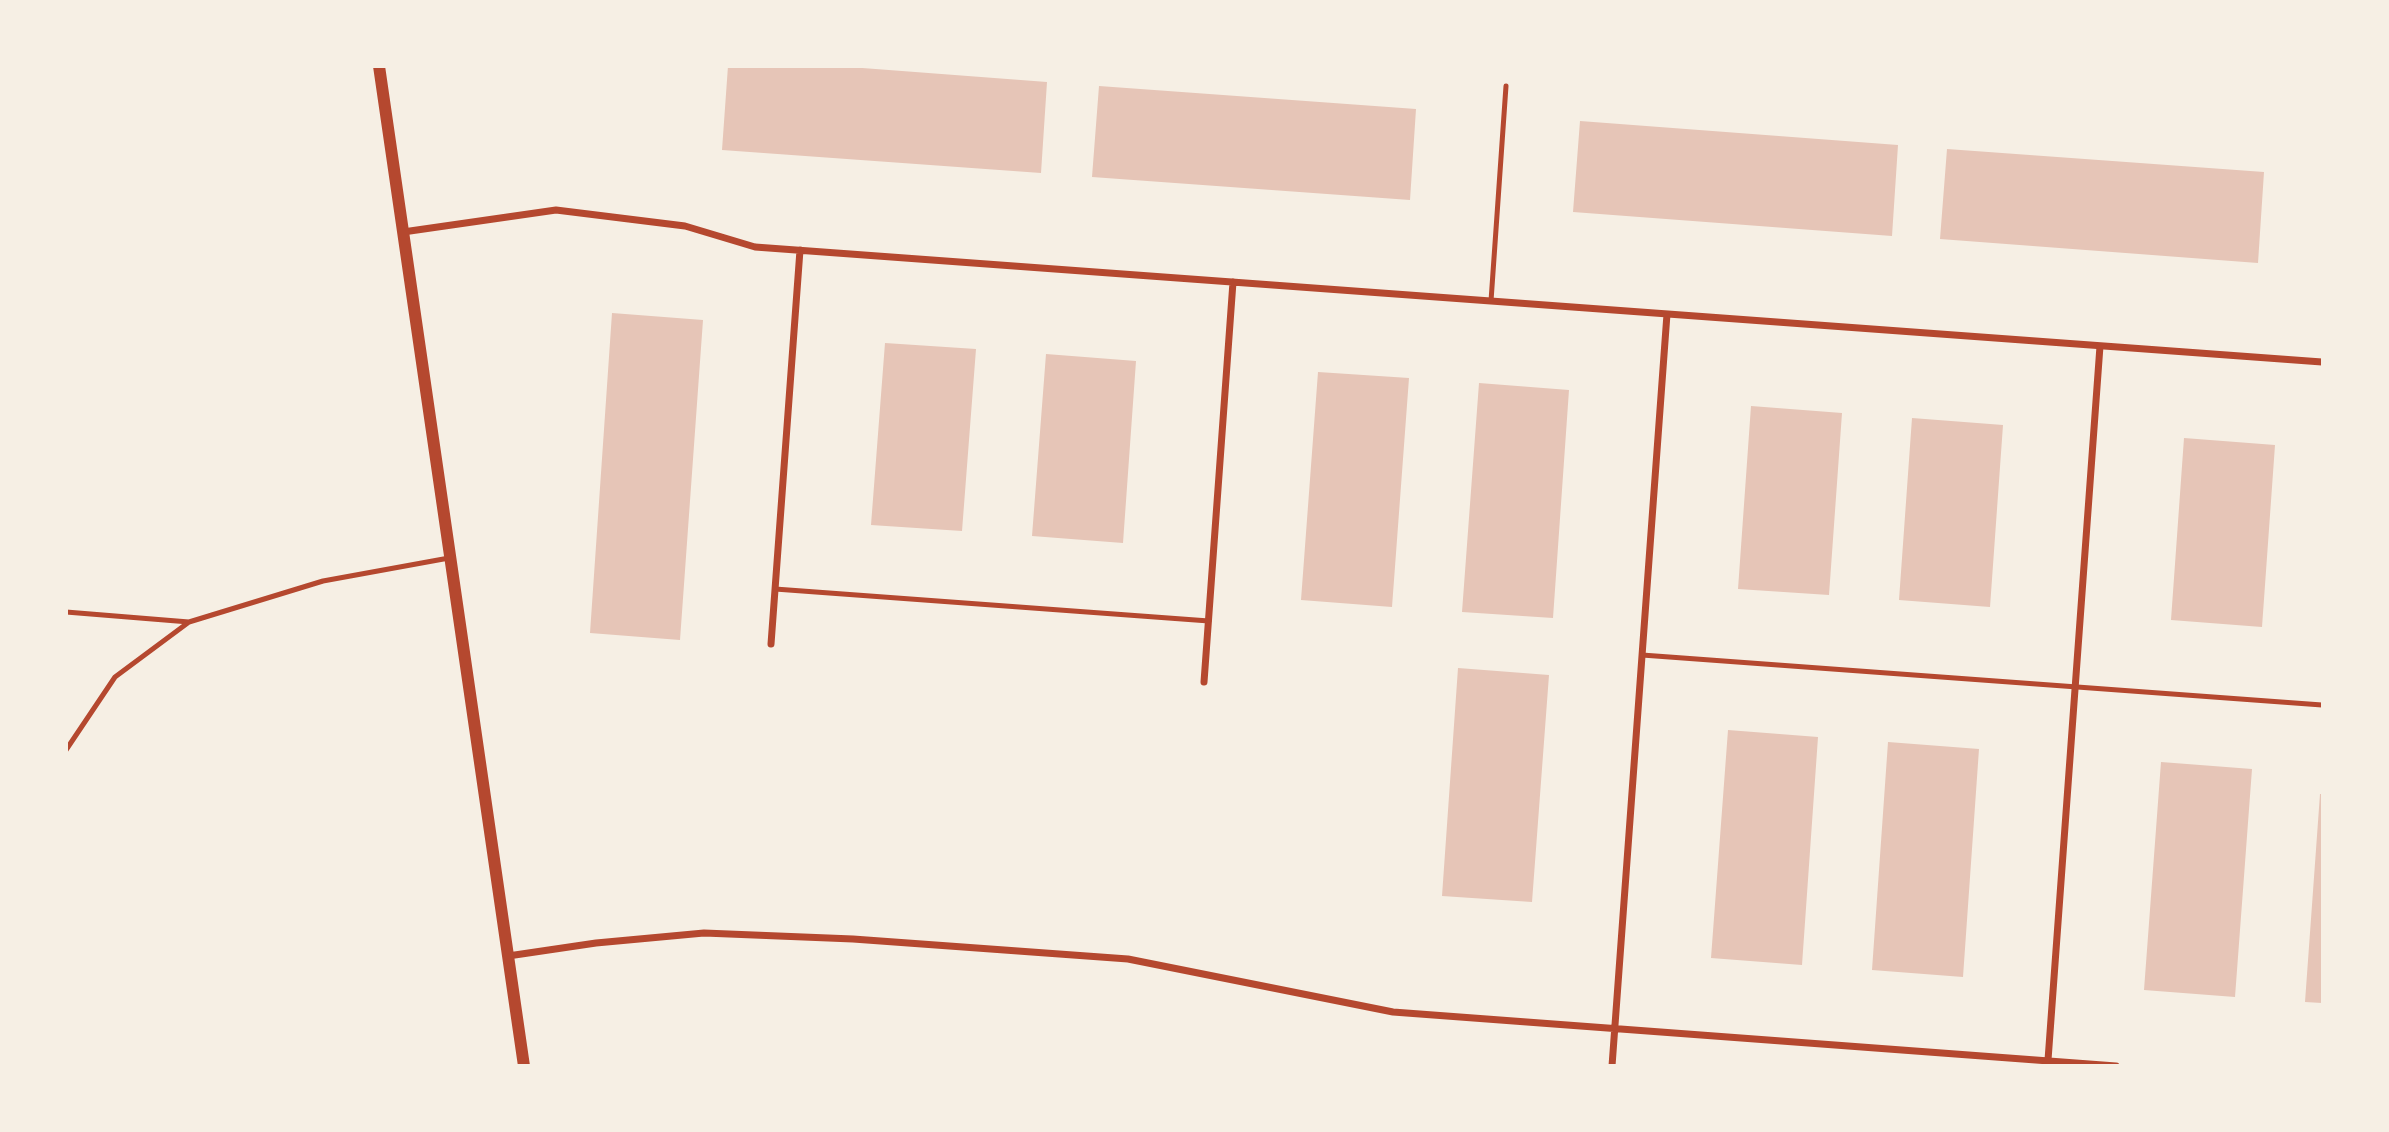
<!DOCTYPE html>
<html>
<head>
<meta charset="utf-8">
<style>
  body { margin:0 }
  #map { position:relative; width:2389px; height:1132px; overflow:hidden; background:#f6efe4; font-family:Figtree,sans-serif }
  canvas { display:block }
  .frame { position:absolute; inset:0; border:68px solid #f6efe4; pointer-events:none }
</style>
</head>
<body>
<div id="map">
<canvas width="2389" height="1132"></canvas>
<div class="frame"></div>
</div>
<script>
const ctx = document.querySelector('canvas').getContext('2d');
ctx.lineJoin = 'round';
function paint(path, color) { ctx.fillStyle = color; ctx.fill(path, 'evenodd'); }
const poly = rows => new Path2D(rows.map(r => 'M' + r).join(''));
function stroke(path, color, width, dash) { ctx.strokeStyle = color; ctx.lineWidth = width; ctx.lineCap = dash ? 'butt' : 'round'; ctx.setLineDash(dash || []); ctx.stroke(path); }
const building = poly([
  [728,66,836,66,1047,82,1041,173,722,150],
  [1099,86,1416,109,1410,200,1092,177],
  [1580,121,1898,145,1892,236,1573,212],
  [1947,149,2264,172,2258,263,1940,239],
  [612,313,703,320,680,640,590,633],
  [885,343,976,349,962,531,871,525],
  [1046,354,1136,361,1123,543,1032,536],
  [1318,372,1409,378,1392,607,1301,600],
  [1479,383,1569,390,1553,618,1462,612],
  [1751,406,1842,413,1829,595,1738,589],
  [1912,418,2003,425,1990,607,1899,600],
  [2184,438,2275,445,2262,627,2171,620],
  [1458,668,1549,675,1532,902,1442,896],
  [1728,730,1818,737,1802,965,1711,958],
  [1888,742,1979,749,1963,977,1872,970],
  [2161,762,2252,769,2235,997,2144,990],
  [2320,794,2322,794,2322,1003,2305,1002]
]);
const service = poly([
  [1491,301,1506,86],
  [775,589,1209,621],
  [66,612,189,622],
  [1642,655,2322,705],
  [66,750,115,677,189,622,323,581,449,558]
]);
const minor = poly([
  [403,232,556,210,685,226,755,247,2322,362],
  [771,644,800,250],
  [1204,682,1233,282],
  [508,956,596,943,704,933,853,939,1128,959,1393,1012,2116,1066],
  [2048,1060,2100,346],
  [1612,1066,1667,314]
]);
const tertiary = poly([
  [379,66,524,1066]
]);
paint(building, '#e6c5b7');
stroke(service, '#b5482f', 5);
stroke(minor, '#b5482f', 7);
stroke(tertiary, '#b5482f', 12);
</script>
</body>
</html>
